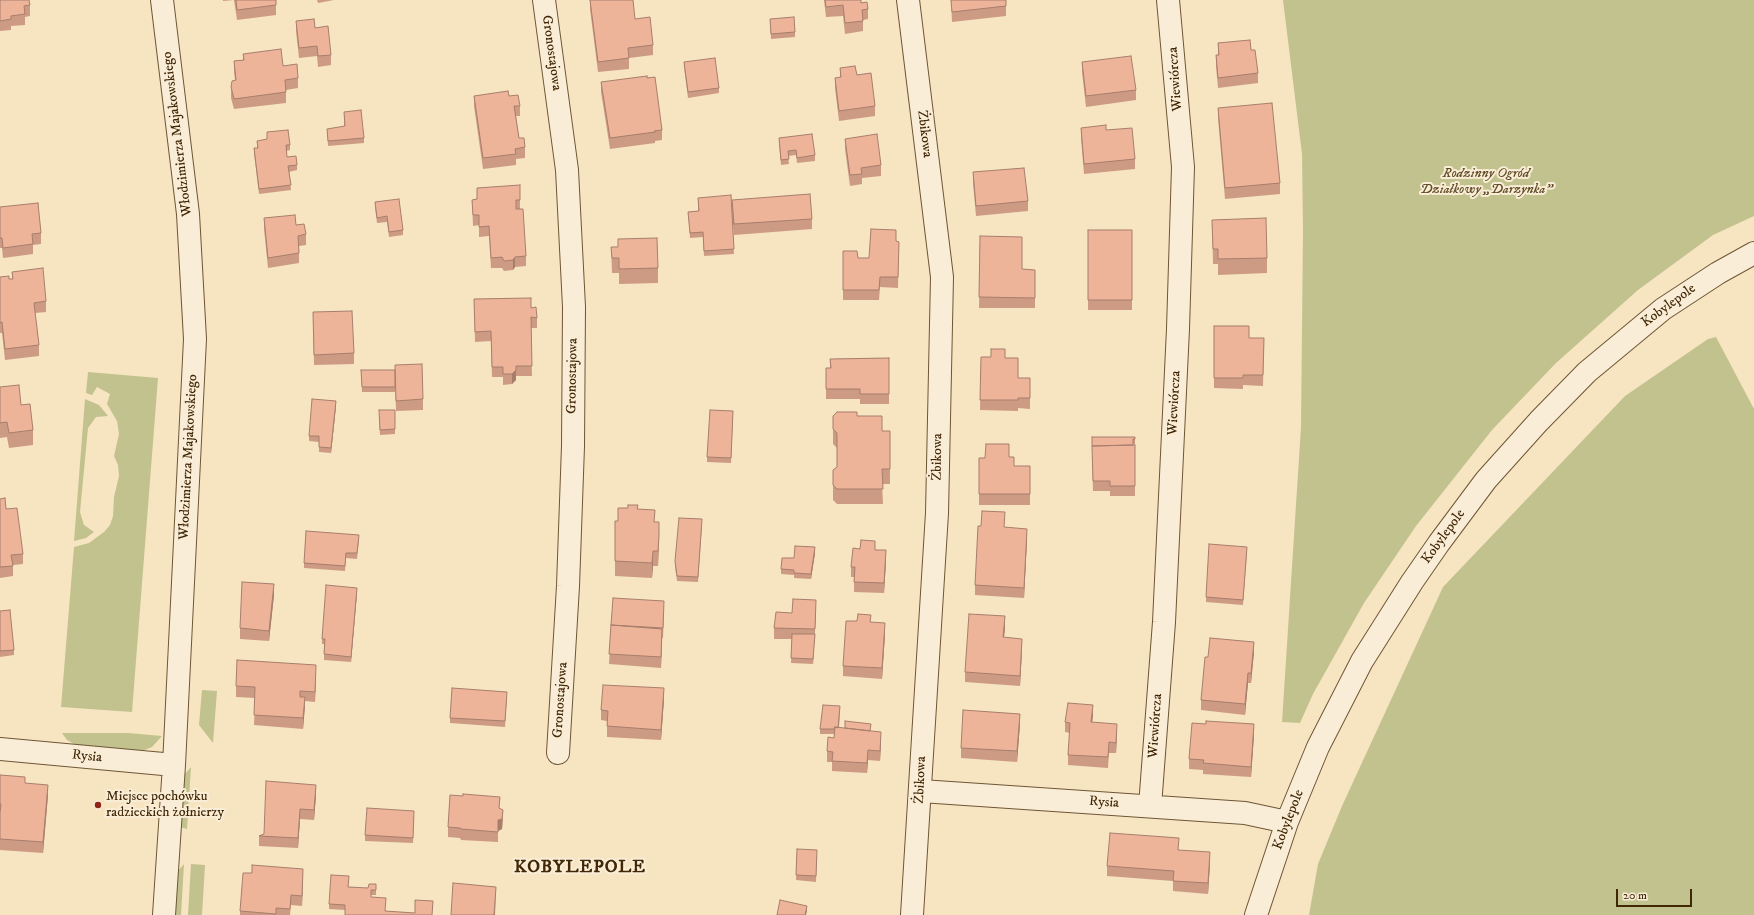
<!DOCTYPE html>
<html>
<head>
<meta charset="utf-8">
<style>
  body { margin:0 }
  #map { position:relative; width:1754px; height:915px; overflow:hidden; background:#f7e4c1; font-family:"IM FELL DW Pica",serif }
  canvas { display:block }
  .scale { position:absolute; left:1616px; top:889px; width:76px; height:18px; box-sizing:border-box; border:2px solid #412706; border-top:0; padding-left:5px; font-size:12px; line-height:14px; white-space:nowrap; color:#412706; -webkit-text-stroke:3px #faedd7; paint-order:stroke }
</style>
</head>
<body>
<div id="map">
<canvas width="1754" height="915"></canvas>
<div class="scale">20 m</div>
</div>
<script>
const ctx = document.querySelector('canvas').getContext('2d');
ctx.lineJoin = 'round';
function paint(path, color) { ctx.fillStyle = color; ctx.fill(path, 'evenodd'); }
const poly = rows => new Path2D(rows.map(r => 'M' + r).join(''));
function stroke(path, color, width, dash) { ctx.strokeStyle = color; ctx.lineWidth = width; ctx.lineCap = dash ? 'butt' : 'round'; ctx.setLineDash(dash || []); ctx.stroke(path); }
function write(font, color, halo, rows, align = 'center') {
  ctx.font = font + ' "IM FELL DW Pica",serif'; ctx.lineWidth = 4; ctx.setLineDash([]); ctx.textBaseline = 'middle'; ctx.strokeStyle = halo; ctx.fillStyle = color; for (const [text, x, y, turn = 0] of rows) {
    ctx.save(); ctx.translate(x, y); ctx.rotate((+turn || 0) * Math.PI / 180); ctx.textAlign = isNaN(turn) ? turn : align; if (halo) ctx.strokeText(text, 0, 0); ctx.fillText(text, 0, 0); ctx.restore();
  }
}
const green = poly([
  [1283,0,1754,0,1754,216,1713,235,1638,290,1556,363,1492,430,1416,526,1364,603,1313,694,1300,723,1282,722,1301,427,1303,230,1302,154],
  [1716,337,1754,409,1754,915,1309,915,1318,864,1342,806,1443,587,1625,396,1708,339],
  [88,372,158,378,132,712,61,707,74,547,89,543,104,532,110,525,113,516,114,497,119,476,118,465,114,456,119,434,117,421,107,404,110,394,97,387,92,395,86,393],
  [85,399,99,405,108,416,96,417,88,428,80,512,84,525,94,532,86,538,74,541],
  [202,690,217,691,213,743,199,725],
  [62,733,128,733,162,736,152,747,140,752,76,745,67,740],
  [191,767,187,829,180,827,184,775],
  [184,864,181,915,175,915,178,871],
  [191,864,205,865,202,915,188,915]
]);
const minor = poly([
  [162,0,188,214,195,339,174,765,164,915],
  [544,0,567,170,574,307,573,446,568,586,558,753],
  [908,0,942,277,937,513,912,915],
  [0,749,174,765],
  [921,791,1245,813,1287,822],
  [1150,806,1164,622,1178,329,1183,167,1168,0],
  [1256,915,1287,822,1318,747,1362,661,1412,582,1439,543,1486,480,1539,421,1587,372,1663,309,1718,273,1754,253]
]);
const wall = poly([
  [0,0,30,5,30,16,25,17,25,25,11,26,11,30,0,31],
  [223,0,234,0,223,1],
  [234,0,276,0,276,15,237,20],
  [317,0,334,0,318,3],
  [590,0,635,19,653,45,653,55,629,58,629,69,598,72,590,9],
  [824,0,861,0,861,3,868,9,868,19,863,20,863,31,845,34,843,16,826,17],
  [951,0,1006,0,1006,16,952,22],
  [770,19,795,32,795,37,771,39],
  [296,21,315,28,331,55,331,65,318,67,317,56,299,58,296,31],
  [1218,43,1251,50,1258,73,1258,83,1218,88,1216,66,1216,55,1218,55],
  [243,54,283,66,298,78,298,88,286,90,286,103,234,109,231,98,231,87,235,80,234,72,234,61,243,60],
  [684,62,719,88,719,93,688,98,684,67],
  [1082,62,1136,90,1136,100,1086,107,1082,72],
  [840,68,857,75,875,106,875,116,839,121,835,88,835,78,840,77],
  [601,82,662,130,662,140,655,141,655,143,610,149,601,92],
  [474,96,509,96,520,106,520,116,516,116,519,138,525,147,525,158,516,159,516,165,483,169,474,106],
  [1218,108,1280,183,1280,194,1225,199,1218,118],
  [344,112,364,138,364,143,328,146,327,129,344,127],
  [1081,128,1106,130,1135,159,1135,169,1084,174,1081,138],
  [779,138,815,155,815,161,797,163,796,155,788,156,789,164,781,165,779,143],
  [845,139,881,165,881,176,862,178,862,184,850,186,845,149],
  [257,141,290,145,290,150,286,151,287,157,297,165,297,170,289,172,291,190,259,194,254,153,254,148,257,148],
  [973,172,1028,201,1028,211,976,216,973,183],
  [477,188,520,200,520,209,526,256,526,266,515,267,513,270,504,271,502,268,491,268,489,236,479,237,479,225,473,226,472,200,477,199],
  [698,198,732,208,732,200,812,219,812,229,734,235,732,214,734,254,704,256,703,237,690,238,688,212,698,211],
  [375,202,403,230,403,235,389,237,387,222,377,223,375,207],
  [0,207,41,233,41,244,33,245,33,254,3,258,2,248,0,248],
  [264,218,296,225,306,234,306,245,299,246,299,263,268,268,264,229],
  [1212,220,1267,258,1267,273,1218,275,1218,264,1213,264],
  [1088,230,1132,230,1132,310,1088,310],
  [980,236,1022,269,1035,270,1035,308,979,308],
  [899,242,898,288,880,287,879,300,843,300,843,251,858,258,869,258],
  [611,247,658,268,658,283,619,284,619,273,612,273],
  [12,272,46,301,46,312,35,313,39,345,39,356,5,360,2,333,0,333,0,277,9,279,12,279],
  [474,299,531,308,537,318,537,328,531,328,532,376,516,376,516,380,512,384,503,385,503,377,492,377,491,341,475,342],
  [313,312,354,353,354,364,314,365],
  [1214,326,1249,338,1264,338,1263,386,1243,385,1243,389,1214,388],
  [981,357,1005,358,1018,378,1030,378,1030,409,1018,408,1018,411,980,410],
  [889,358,889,404,860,404,860,399,826,399,826,368,830,368,830,359],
  [361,370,395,370,423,399,423,410,396,411,395,379,395,392,362,392],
  [0,387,21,405,33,430,33,445,9,448,7,437,0,438],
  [336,406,331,453,319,452,319,442,309,441,309,436],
  [395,410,395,434,380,435,379,416],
  [833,416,857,416,882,431,890,431,890,484,882,484,883,504,837,504,833,500,833,470,837,467,837,448,833,444],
  [733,417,731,463,707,462,707,457],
  [1135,437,1135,444,1133,444,1133,445,1135,445,1135,496,1110,496,1110,491,1093,491,1092,456],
  [1009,457,1014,466,1030,466,1030,505,979,505,979,458],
  [0,499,6,509,23,554,23,564,13,565,13,576,0,578],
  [638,509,655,522,659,537,658,566,653,566,652,578,615,576,615,521,618,521],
  [702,525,698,582,677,581,675,566,675,561],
  [1004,527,1027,539,1024,598,975,595,975,585],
  [359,540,357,559,346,558,345,571,304,568,304,563],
  [875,550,886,561,884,593,854,592,854,577,851,577,851,567],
  [1247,552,1243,605,1206,602,1206,597],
  [815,553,811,579,794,578,794,575,781,574,781,569,794,558],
  [357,593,351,662,324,660,324,644,322,644,322,639],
  [274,595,269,641,240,639,240,628],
  [0,611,14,650,14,655,0,657],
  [816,611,813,664,791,663,792,639,774,639,774,628,792,613],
  [664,612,663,638,662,638,661,668,609,664,611,625],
  [871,622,885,634,882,679,843,676,843,666],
  [1005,627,1004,637,1022,649,1020,686,965,682,965,672],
  [1254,652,1251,683,1248,683,1245,715,1201,710,1201,700,1208,657],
  [316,675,315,702,305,701,303,729,254,725,255,698,236,697,236,686],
  [507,697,505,727,450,723,450,718],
  [664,699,661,740,607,737,607,721,601,720,601,710],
  [840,712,839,728,871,731,881,742,880,761,868,760,867,773,832,771,832,762,827,762,827,751,834,738,834,734,820,734,820,729],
  [1093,715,1092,722,1117,734,1116,753,1109,753,1108,768,1068,765,1068,755,1070,733,1065,732,1065,722],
  [1020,724,1017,762,961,758,961,748],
  [1254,735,1251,777,1203,774,1203,770,1189,769,1189,759],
  [0,775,25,783,48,795,43,853,0,850],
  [316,795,314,820,300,819,298,848,259,846,259,836,264,834],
  [500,808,503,820,502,829,498,831,498,842,461,840,460,838,448,837,448,827],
  [414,816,413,843,365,841,365,835],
  [797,849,817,855,816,882,796,880],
  [1179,850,1210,863,1208,894,1173,891,1173,881,1107,876,1107,866],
  [303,879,302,906,291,905,290,915,240,915,240,911],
  [349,881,348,887,376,889,376,895,371,895,371,897,386,911,415,913,433,906,432,915,345,915,345,910,329,909,329,904]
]);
const shadedWall = poly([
  [515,257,515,267,513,270,513,260],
  [516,370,516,380,512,384,512,374],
  [336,401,336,406,331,453,331,448],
  [659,522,659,537,658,566,658,551],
  [1027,529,1027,539,1024,598,1024,588],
  [815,547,815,553,811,579,811,574],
  [886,550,886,561,884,593,884,583],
  [653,551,653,566,652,578,652,563],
  [274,584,274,595,269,641,269,631],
  [357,588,357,593,351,662,351,657],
  [816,600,816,611,813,664,813,659],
  [1005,616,1005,627,1003,648,1003,637],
  [885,623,885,634,882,679,882,668],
  [662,629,662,639,661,668,661,657],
  [1022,639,1022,649,1020,686,1020,676],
  [1254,642,1254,652,1251,683,1251,673],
  [316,665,316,675,315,702,315,692],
  [1248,673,1248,683,1245,715,1245,704],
  [664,688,664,699,661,740,661,730],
  [305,697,305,707,303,729,303,718],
  [1093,705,1093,715,1091,732,1091,722],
  [1020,714,1020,724,1017,762,1017,751],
  [1117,724,1117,734,1116,753,1116,743],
  [1254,724,1254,735,1251,777,1251,767],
  [881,732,881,742,880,761,880,751],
  [868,750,868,760,867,773,867,763],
  [48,785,48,795,43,853,43,842],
  [316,785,316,795,314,820,314,810],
  [300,809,300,819,298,848,298,838],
  [503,810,502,829,498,831,498,842,498,820],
  [1210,852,1210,863,1208,894,1208,883],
  [303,869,303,879,302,906,302,896],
  [496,887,495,915,494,915],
  [807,906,807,911,806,915,805,915]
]);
const building = poly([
  [0,0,29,0,30,5,24,6,25,14,11,16,11,19,0,21,0,0],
  [236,0,276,0,276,5,237,10,236,0],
  [590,0,633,0,635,19,650,17,653,45,628,48,629,58,598,62,590,0],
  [825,0,861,0,861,3,867,2,868,9,862,10,863,21,845,23,843,5,826,7,825,0],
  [951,0,1006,0,1006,6,952,12,951,0],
  [794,17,795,32,771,34,770,19,794,17],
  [314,19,315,28,328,26,331,55,318,56,317,46,299,48,296,21,314,19],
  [1250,40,1251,50,1255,50,1258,73,1218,78,1216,55,1219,55,1218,43,1250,40],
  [281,49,283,66,297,64,298,78,285,80,286,92,234,99,231,87,232,81,236,80,234,61,244,60,243,54,281,49],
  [1131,56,1136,90,1086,96,1082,62,1131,56],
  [715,58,719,88,688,92,684,62,715,58],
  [855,66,857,75,871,73,875,106,839,111,835,78,841,77,840,68,855,66],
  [647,76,647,78,655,77,662,130,654,131,655,132,610,138,601,82,647,76],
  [508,91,509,96,518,95,520,106,514,106,519,138,524,138,525,147,515,149,516,154,483,158,474,96,508,91],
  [1272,103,1280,183,1225,188,1218,108,1272,103],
  [361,110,364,138,328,141,327,129,345,126,344,112,361,110],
  [1106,125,1106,130,1132,128,1135,159,1084,164,1081,128,1106,125],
  [288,130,290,145,286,145,287,157,296,156,297,165,288,166,291,185,259,189,254,148,258,148,257,141,267,139,267,132,288,130],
  [812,134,815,155,797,158,796,150,788,151,789,159,781,160,779,138,812,134],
  [877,134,881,165,861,168,862,174,850,175,845,139,877,134],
  [1024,168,1028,201,976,206,973,172,1024,168],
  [520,185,520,200,516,200,516,209,523,209,526,256,515,257,513,260,504,261,502,257,491,258,489,226,479,227,479,215,473,215,472,200,477,199,477,188,520,185],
  [810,194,812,219,734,224,732,200,810,194],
  [731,195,734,249,704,251,703,232,690,233,688,212,699,211,698,198,731,195],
  [399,199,403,230,389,232,387,216,377,218,375,202,399,199],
  [38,203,41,233,32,234,33,244,3,248,2,238,0,238,0,207,38,203],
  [295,215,296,225,304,224,306,234,298,236,299,253,268,258,264,218,295,215],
  [1266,218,1267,258,1218,259,1218,249,1213,249,1212,220,1266,218],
  [871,229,896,230,896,241,899,242,898,277,880,277,879,290,843,290,843,251,857,251,858,258,869,258,871,229],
  [1088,230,1132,230,1132,300,1088,300,1088,230],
  [980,236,1022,237,1022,269,1035,270,1035,298,979,297,980,236],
  [657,238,658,268,619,269,619,258,612,258,611,247,618,247,618,239,657,238],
  [43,268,46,301,34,303,39,345,5,349,2,322,0,323,0,277,9,276,9,279,13,279,12,272,43,268],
  [531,298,531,308,536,307,537,318,531,317,532,366,516,366,516,370,512,374,503,374,503,367,492,367,491,331,475,332,474,299,531,298],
  [352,311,354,353,314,355,313,312,352,311],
  [1214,326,1249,326,1249,338,1264,338,1263,375,1243,375,1243,378,1214,378,1214,326],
  [991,349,1005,349,1005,358,1018,358,1018,378,1030,378,1030,398,1018,398,1018,400,980,400,981,357,991,357,991,349],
  [889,358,889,394,860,394,860,389,826,389,826,368,831,368,830,359,889,358],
  [422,364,423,399,396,401,395,365,422,364],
  [361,370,395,370,395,387,362,387,361,370],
  [19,385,21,405,30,404,33,430,9,433,7,422,0,423,0,387,19,385],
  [312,399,336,401,331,448,319,447,319,436,309,436,312,399],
  [379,410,395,410,395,429,380,430,379,410],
  [710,410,733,411,731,458,707,457,710,410],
  [837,412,857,412,857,416,882,416,882,431,890,431,890,469,882,469,883,489,837,489,833,485,833,470,837,467,837,433,833,429,833,416,837,412],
  [1092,437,1135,437,1135,439,1133,439,1133,445,1092,446,1092,437],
  [986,444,1009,444,1009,457,1014,457,1014,466,1030,466,1030,494,979,494,979,458,985,458,986,444],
  [1135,445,1135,486,1110,486,1110,481,1093,481,1092,446,1135,445],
  [5,498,6,509,17,508,23,554,11,555,13,566,0,567,0,499,5,498],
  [628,505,638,505,637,509,655,510,654,522,659,522,659,536,658,551,653,551,652,563,615,561,615,521,618,521,618,508,628,508,628,505],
  [982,511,1005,512,1004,527,1027,529,1024,588,975,585,978,526,981,526,982,511],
  [679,518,702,519,698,577,677,576,675,561,679,518],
  [306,531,359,535,357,553,346,553,345,566,304,563,306,531],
  [861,540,875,541,875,550,886,550,884,583,854,582,855,567,851,567,853,548,860,549,861,540],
  [1209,544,1247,547,1243,600,1206,597,1209,544],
  [795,546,815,547,811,574,794,573,794,570,781,569,782,558,794,558,795,546],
  [242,582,274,584,269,631,240,628,242,582],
  [326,585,357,588,351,657,324,654,325,639,322,639,326,585],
  [613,598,664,601,663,628,611,625,613,598],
  [793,599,816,600,815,629,774,628,776,612,792,613,793,599],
  [10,610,14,650,0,651,0,611,10,610],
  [858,614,871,615,870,622,885,623,882,668,843,666,846,621,857,621,858,614],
  [969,614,1005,616,1003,637,1022,639,1020,676,965,672,969,614],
  [611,625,662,629,661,657,609,654,611,625],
  [792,634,815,634,813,659,791,658,792,634],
  [1210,638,1254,642,1251,673,1248,673,1245,704,1201,700,1205,657,1208,657,1210,638],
  [237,660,316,665,315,692,300,691,300,697,305,697,303,718,254,715,255,687,236,686,237,660],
  [603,685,664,688,661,730,607,726,608,711,601,710,603,685],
  [452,688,507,692,505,721,450,718,452,688],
  [1068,703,1093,705,1091,722,1117,724,1116,743,1109,742,1108,757,1068,755,1070,723,1065,722,1068,703],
  [823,705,840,706,838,728,835,727,834,729,820,729,823,705],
  [963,710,1020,714,1017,751,961,748,963,710],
  [845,721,871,724,870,731,845,728,845,721],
  [1206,721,1254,724,1251,767,1203,763,1204,760,1189,759,1192,723,1206,724,1206,721],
  [835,727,881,732,880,751,868,750,867,763,832,761,833,752,827,751,828,737,834,738,835,727],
  [0,775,25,777,25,783,48,785,43,842,0,839,0,813,1,804,0,804,0,775],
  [266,781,316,785,314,810,300,809,298,838,259,836,264,834,266,781],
  [463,794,500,797,499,808,503,810,502,819,498,820,498,832,461,829,460,828,448,827,450,795,463,796,463,794],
  [367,808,414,811,413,838,365,835,367,808],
  [1110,833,1179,838,1178,850,1210,852,1208,883,1173,881,1174,871,1107,866,1110,833],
  [797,849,817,850,816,876,796,875,797,849],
  [252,865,303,869,302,896,291,895,290,909,276,908,276,914,240,911,243,873,252,873,252,865],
  [331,875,349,876,348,887,368,888,369,884,376,884,376,890,371,890,371,897,386,898,385,911,415,913,415,900,433,901,432,915,345,915,345,905,329,904,331,875],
  [453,883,496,887,494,915,451,915,453,883],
  [780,900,807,906,805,915,777,915,780,900]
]);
const markers = [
  [98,805,4,"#8f2418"]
];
const streetNames = [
  ["Gronostajowa",551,53,82],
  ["Wiewiórcza",1176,79,-94],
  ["Włodzimierza Majakowskiego",178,134,-97],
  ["Żbikowa",924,134,83],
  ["Kobylepole",1669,306,-36],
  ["Gronostajowa",573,376,-89],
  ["Wiewiórcza",1175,403,-87],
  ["Włodzimierza Majakowskiego",189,457,-87],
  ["Żbikowa",938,457,-89],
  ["Kobylepole",1444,537,-54],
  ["Gronostajowa",561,700,-86],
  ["Wiewiórcza",1156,726,-86],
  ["Rysia",87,757,6],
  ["Żbikowa",921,780,-87],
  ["Rysia",1104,803,4],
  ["Kobylepole",1289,820,-69]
];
const parkNames = [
  ["Rodzinny Ogród",1486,174],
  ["Działkowy „Darzynka”",1486,190]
];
const poiNames = [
  ["Miejsce pochówku",106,797],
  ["radzieckich żołnierzy",106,813]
];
const districtNames = [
  ["KOBYLEPOLE",580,868]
];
paint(green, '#c2c28f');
stroke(minor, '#6e5635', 24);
stroke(minor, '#faedd7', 22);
paint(wall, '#cd9b84');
paint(shadedWall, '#a77e6c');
paint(building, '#eeb49a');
stroke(building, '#a77e6c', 1);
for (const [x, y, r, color] of markers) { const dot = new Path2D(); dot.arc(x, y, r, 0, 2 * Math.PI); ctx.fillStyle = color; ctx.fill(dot); stroke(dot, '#faedd7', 1.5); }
write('14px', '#412706', '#faedd7', streetNames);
write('italic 14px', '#614e28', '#faedd7', parkNames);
write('14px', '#412706', '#faedd7', poiNames, 'left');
ctx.letterSpacing = '1px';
write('bold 18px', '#412706', '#faedd7', districtNames);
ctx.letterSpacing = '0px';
</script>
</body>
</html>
